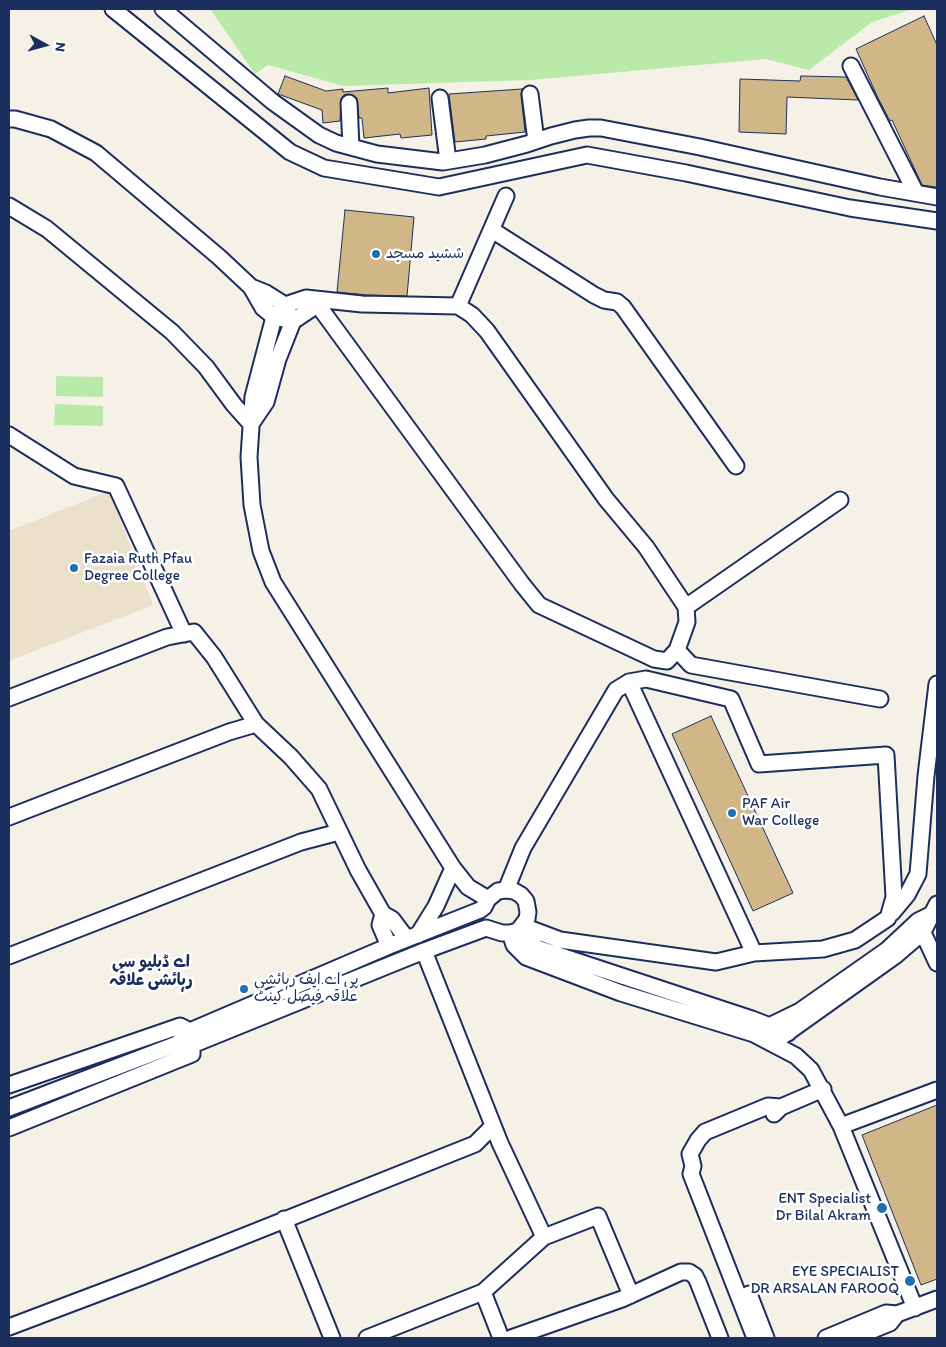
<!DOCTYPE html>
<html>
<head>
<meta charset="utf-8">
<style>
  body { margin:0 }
  #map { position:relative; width:946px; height:1347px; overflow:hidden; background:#f6f1e7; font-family:Itim,sans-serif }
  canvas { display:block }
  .frame { position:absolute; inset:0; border:10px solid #1b2f5e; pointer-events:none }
  .north { position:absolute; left:20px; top:20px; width:50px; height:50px; -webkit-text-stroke:4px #fff; paint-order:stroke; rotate:97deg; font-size:14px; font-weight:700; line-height:20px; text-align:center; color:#1b2f5e }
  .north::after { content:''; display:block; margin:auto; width:18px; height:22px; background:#1b2f5e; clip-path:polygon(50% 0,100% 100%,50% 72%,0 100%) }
</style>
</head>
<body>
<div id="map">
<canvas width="946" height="1347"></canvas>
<div class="frame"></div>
<div class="north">N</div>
</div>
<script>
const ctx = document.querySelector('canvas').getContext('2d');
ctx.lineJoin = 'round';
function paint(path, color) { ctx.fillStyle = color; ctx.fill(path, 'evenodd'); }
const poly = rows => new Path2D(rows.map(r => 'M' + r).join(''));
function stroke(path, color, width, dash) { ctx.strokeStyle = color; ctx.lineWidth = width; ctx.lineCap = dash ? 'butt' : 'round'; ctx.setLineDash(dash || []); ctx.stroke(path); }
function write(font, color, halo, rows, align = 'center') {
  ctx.font = font + ' Itim,"Playpen Sans Arabic",sans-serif'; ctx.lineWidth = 5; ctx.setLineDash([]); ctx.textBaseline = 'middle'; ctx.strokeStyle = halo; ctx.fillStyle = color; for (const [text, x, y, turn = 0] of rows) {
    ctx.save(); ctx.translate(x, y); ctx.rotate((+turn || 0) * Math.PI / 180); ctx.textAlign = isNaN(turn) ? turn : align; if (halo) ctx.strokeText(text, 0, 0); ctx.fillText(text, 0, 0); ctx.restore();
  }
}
const built = poly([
  [109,491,153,605,9,661,9,531]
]);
const green = poly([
  [210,9,913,9,872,22,809,70,766,59,531,80,343,86,268,65,255,74],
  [56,376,103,377,103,397,56,396],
  [55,404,103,406,103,426,54,425]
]);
const building = poly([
  [924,16,937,45,937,187,936,187,922,185,892,120,890,121,878,98,856,49,924,16],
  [285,76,326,91,343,89,343,92,388,88,388,93,429,88,432,135,401,138,400,134,364,138,362,118,359,118,357,98,349,94,344,95,341,99,340,121,323,123,322,110,278,94,285,76],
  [801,76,846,77,858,100,787,97,786,134,739,132,740,79,800,81,801,76],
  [522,89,521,95,525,132,486,136,486,139,455,142,449,94,522,89],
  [345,210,414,217,407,296,367,295,337,292,345,210],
  [711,716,793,893,753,911,672,734,711,716],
  [937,1105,937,1279,921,1285,862,1135,937,1105]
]);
const minor = poly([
  [113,9,290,152,324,168,439,187,587,155,686,173,850,208,937,221],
  [163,9,273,102,319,135,336,143,377,154,443,162,485,155,527,144,551,136,575,130,589,128,601,128,700,147,880,187,937,197],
  [851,66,916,193],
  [530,94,536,141],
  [440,98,448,161],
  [349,103,351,147],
  [9,119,15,119,51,129,96,153,219,257,251,287,263,308,274,317,293,321],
  [9,206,47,229,172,332,206,367,234,405,251,424],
  [492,230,594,295,604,300,617,302,623,307,736,466],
  [251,287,266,293,285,305,289,314],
  [315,301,522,584,539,605,654,659,667,661,677,650,687,622,686,607,646,547,606,499,487,331,472,315,458,306,362,304,306,298,285,305,274,317,253,397,249,457,252,505,261,551,273,582,453,868,468,887,488,899],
  [458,306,506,196],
  [251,424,266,402,278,359,293,321,311,309,315,301],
  [9,435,74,476,116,486,184,634],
  [686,607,840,500],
  [677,650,691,665,880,699],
  [629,682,754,953],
  [9,698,167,637,194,632,214,657,256,724,291,757,319,789,358,870,383,914,392,919,407,939],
  [9,817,229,732,256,724],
  [506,890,523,848,616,690,629,682,646,679,731,699,759,764,886,755,894,897,888,918,855,940,823,949,754,953,716,962,560,940,523,926],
  [892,913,907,895,918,874,926,776,937,684],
  [383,914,380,925,389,946],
  [919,924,937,963],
  [518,931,537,948,752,1019,788,1033],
  [510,933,514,945,526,957,621,993,754,1034,796,1056,811,1070,841,1126,915,1308],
  [418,935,436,906,453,868],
  [424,951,500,1143,544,1237],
  [9,956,301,842,339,832],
  [765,1028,800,1011,887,950,918,921,932,914],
  [780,1038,895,956,923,932,937,904],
  [9,1085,180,1026,190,1031],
  [9,1108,177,1044,192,1045,424,951,486,928,502,933,510,933,518,931,527,919,528,912,526,901,521,895,514,891,506,890,498,891,488,899,484,907,480,910,389,946,190,1031,177,1044],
  [774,1114,781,1107,823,1089],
  [841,1126,937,1090],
  [9,1128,192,1054,192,1045],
  [284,1219,332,1338],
  [483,1292,501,1338],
  [749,1294,766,1338],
  [9,1327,144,1276,475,1144,493,1126],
  [367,1338,483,1292,544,1237,598,1216,631,1295],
  [511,1338,622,1299,681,1272,689,1272,695,1276,698,1282,720,1338],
  [755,1338,691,1174,693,1166,690,1154,698,1140,705,1132,768,1106,781,1107],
  [826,1338,886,1313,897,1314,937,1299],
  [853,1338,890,1323,897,1314]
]);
const markers = [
  [376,254,5,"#1f6fb2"],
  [74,568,5,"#1f6fb2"],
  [732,813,5,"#1f6fb2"],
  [244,989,5,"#1f6fb2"],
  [882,1208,6,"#1f6fb2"],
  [910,1281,6,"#1f6fb2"]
];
const poiNames = [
  ["ششید مسجد",386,254],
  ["Fazaia Ruth Pfau",84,559],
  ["Degree College",84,576],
  ["PAF Air",742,804],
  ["War College",742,821],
  ["پی اے ایف رہائشی",254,980],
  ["علاقہ فیصل کینٹ",254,997],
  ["ENT Specialist",871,1199,"right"],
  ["Dr Bilal Akram",871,1216,"right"],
  ["EYE SPECIALIST",899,1272,"right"],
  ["DR ARSALAN FAROOQ",899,1289,"right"]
];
const neighbourhoodNames = [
  ["اے ڈبلیو سی",151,963],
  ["رہائشی علاقہ",151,981]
];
paint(built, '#ebe0ca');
paint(green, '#b9eaaa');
paint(building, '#d1b787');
stroke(building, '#1b2f5e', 1);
stroke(minor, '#1b2f5e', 19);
stroke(minor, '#fff', 15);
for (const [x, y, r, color] of markers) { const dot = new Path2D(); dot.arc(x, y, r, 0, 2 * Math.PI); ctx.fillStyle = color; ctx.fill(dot); stroke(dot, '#fff', 2); }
write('15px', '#1b2f5e', '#fff', poiNames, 'left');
write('bold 16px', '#1b2f5e', '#fff', neighbourhoodNames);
</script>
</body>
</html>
